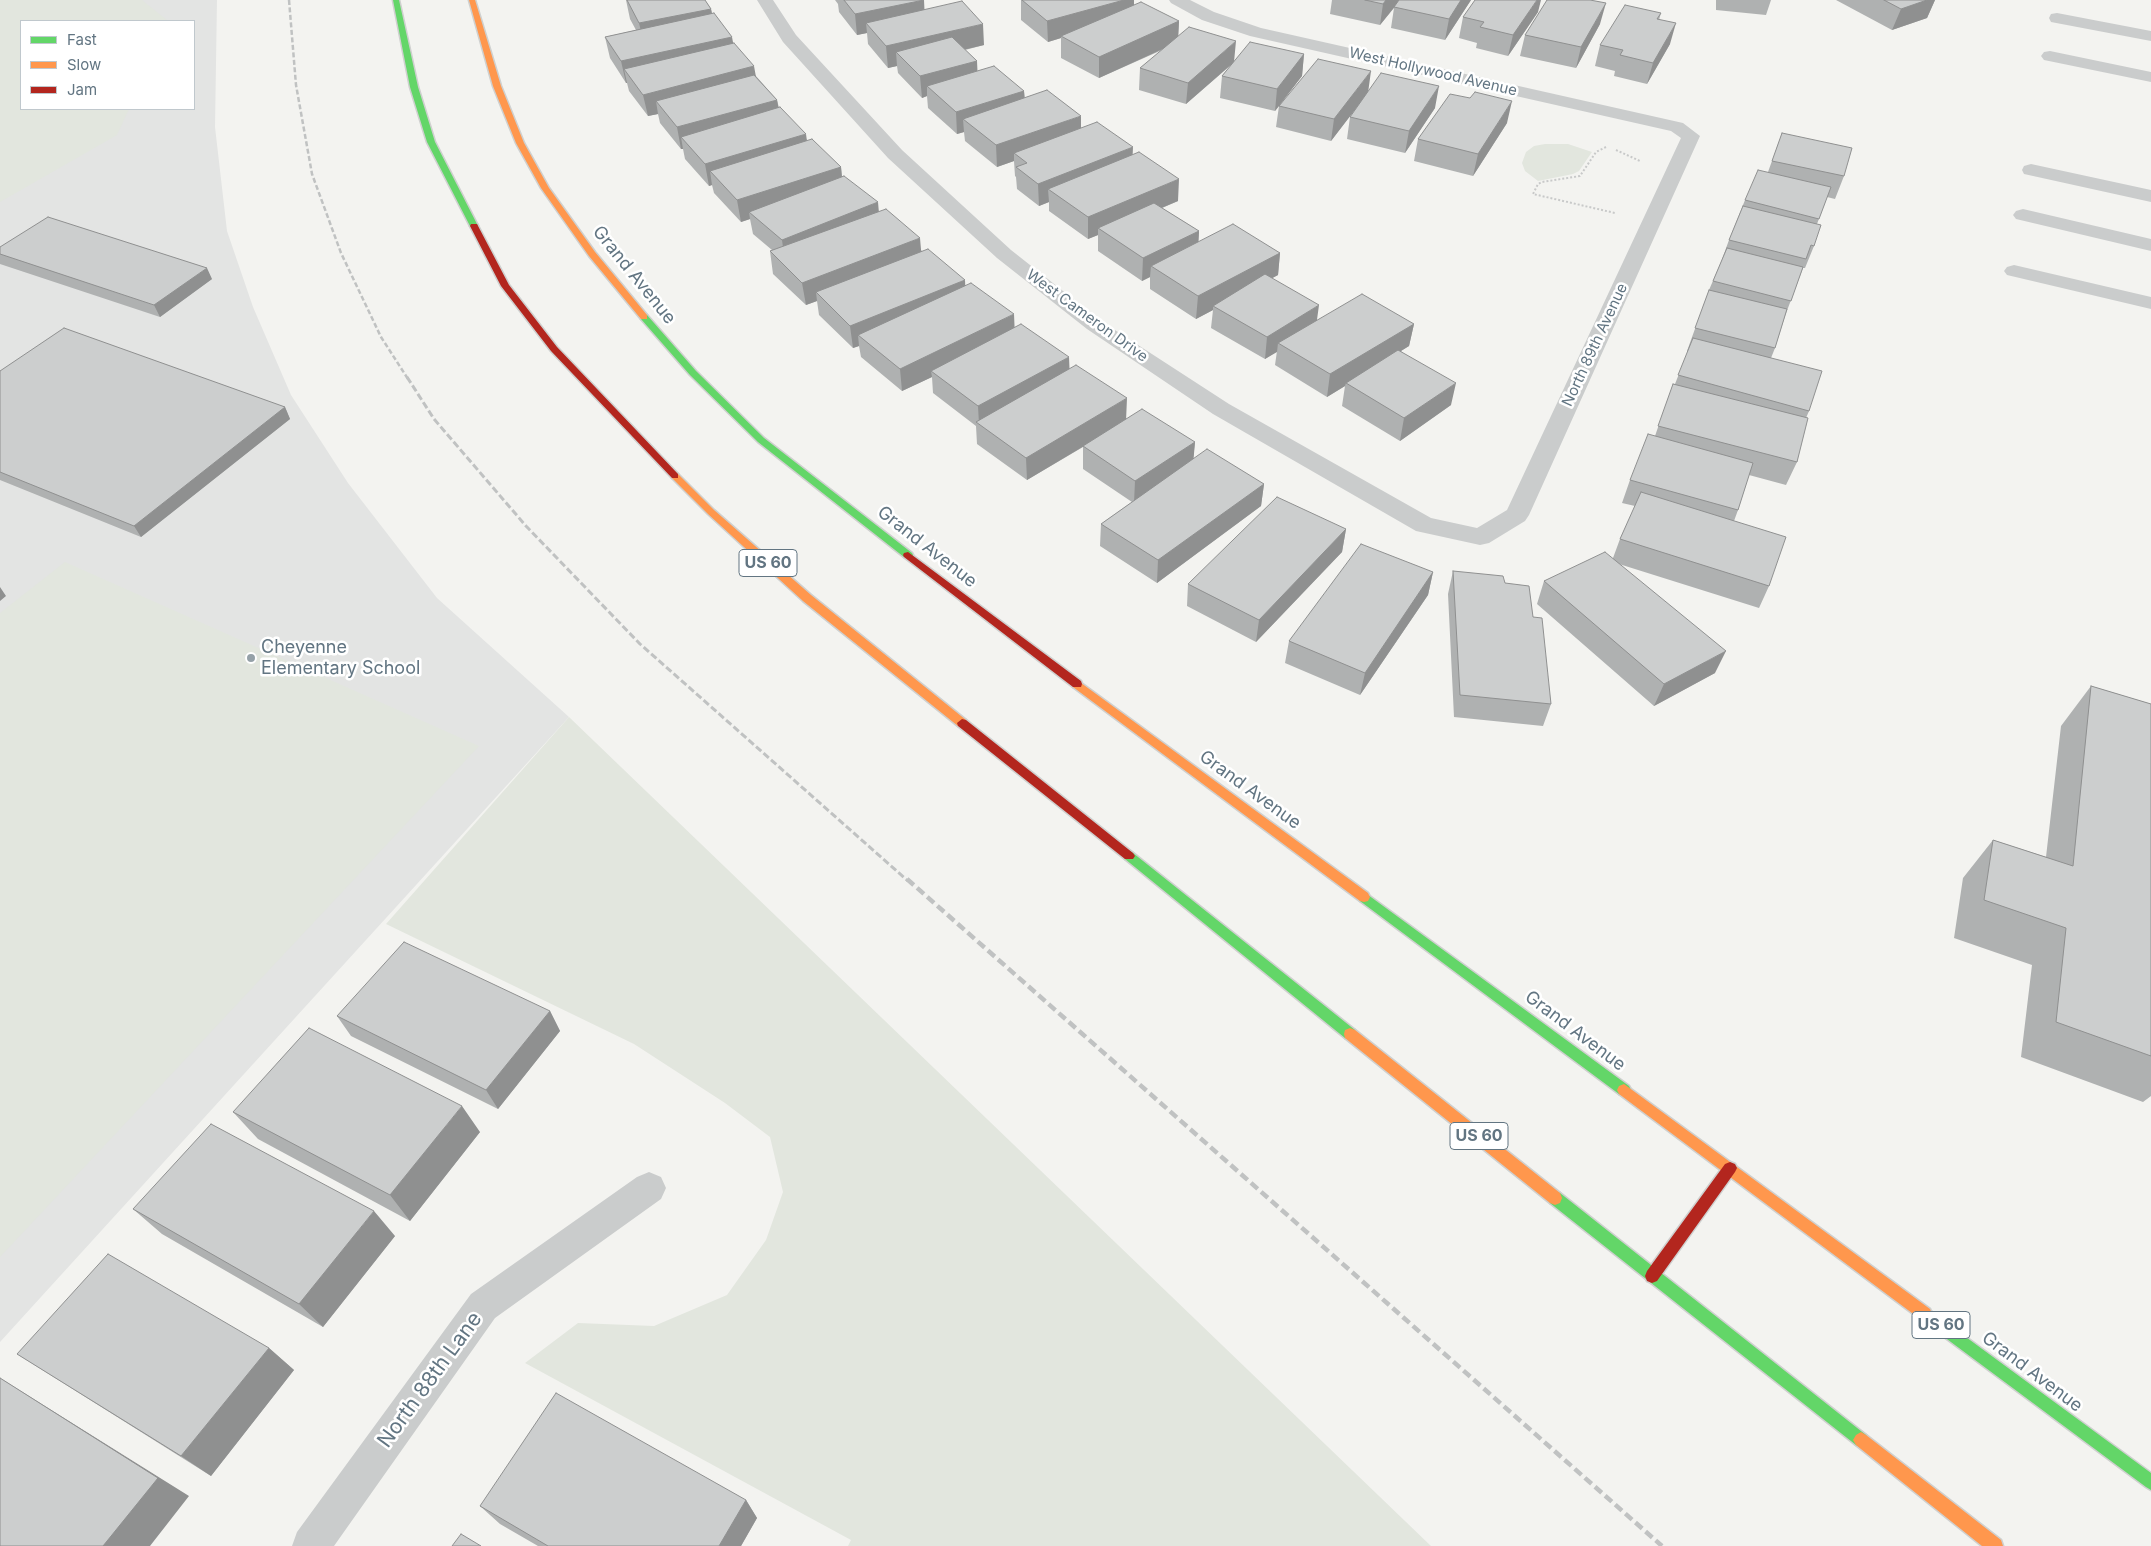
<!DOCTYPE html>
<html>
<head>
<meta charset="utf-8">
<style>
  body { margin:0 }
  #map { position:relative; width:2151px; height:1546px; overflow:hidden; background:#f3f3f0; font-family:Inter,sans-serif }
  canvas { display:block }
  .legend { position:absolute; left:20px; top:20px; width:175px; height:90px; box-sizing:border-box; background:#fff; border:1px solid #c0c8cd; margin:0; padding:6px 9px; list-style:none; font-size:15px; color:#627582 }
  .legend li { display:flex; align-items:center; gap:10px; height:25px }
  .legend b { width:25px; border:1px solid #c0c8cd }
</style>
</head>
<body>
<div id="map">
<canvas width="2151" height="1546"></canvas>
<ul class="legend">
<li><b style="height:6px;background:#63d668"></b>Fast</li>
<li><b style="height:6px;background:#ff974d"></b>Slow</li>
<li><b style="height:6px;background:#b3261e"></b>Jam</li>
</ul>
</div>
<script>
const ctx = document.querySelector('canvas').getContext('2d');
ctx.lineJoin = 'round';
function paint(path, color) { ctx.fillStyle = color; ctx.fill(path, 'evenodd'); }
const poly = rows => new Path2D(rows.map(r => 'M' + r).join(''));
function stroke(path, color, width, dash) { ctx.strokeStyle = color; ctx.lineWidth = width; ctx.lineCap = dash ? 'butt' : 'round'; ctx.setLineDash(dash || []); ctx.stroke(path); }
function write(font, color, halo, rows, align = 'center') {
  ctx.font = font + ' Inter,sans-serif'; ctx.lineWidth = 5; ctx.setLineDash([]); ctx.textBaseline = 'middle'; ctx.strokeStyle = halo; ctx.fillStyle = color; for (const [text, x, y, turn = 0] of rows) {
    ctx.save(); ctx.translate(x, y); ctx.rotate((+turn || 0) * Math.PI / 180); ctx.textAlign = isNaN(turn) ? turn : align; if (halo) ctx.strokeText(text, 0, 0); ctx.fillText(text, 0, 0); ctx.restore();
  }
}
const built = poly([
  [0,0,217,0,215,127,227,231,253,307,291,395,348,483,437,598,569,717,0,1342],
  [21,21,194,21,194,109,21,109]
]);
const green = poly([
  [0,0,142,0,168,21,21,21,21,109,129,109,117,135,0,202],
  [1545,144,1568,144,1592,152,1579,171,1573,174,1538,181,1525,171,1522,163,1526,152,1534,146],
  [65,562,479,746,0,1257,0,613],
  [569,717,1431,1546,848,1546,851,1540,525,1363,578,1323,654,1326,727,1295,766,1240,783,1192,770,1137,725,1103,634,1044,386,924]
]);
const path = poly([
  [1606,147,1596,152,1580,176,1542,182,1538,184,1533,194,1615,213],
  [1616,150,1640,161]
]);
const lane = poly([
  [2057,13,2151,31,2151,41,2051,22,2049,18,2051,14,2057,13],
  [2050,51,2151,72,2151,82,2044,60,2041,56,2044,52,2050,51],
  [2031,164,2151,190,2151,202,2024,174,2022,170,2024,166,2031,164],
  [2023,209,2151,239,2151,251,2016,219,2013,215,2016,211,2023,209],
  [2014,265,2151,297,2151,309,2007,275,2004,271,2007,267,2014,265]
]);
const street = poly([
  [757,0,773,0,796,35,902,150,1011,250,1101,321,1229,404,1431,518,1477,528,1507,510,1681,138,1671,131,1250,36,1202,20,1171,3,1169,0,1190,0,1214,12,1261,28,1683,123,1700,136,1529,515,1525,521,1489,543,1480,545,1416,531,1213,414,1087,329,997,258,888,158,783,42,757,0],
  [649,1172,661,1177,666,1188,661,1199,495,1318,334,1546,292,1546,297,1532,471,1294,637,1177,649,1172]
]);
const fast = poly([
  [393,0,399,0,418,87,435,142,478,226,477,228,470,226,427,142,410,87,393,0],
  [644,314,647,315,696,371,764,438,912,553,913,555,912,557,904,557,758,442,690,375,641,319,641,315,644,314],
  [1129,851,1133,853,1355,1030,1356,1034,1355,1038,1350,1040,1345,1038,1125,859,1123,856,1125,853,1129,851],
  [1364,892,1629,1086,1631,1090,1629,1094,1624,1096,1619,1094,1360,901,1358,897,1360,893,1364,892],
  [1555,1191,1560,1193,1866,1435,1869,1440,1866,1445,1861,1448,1856,1445,1550,1203,1548,1198,1550,1193,1555,1191],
  [1925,1307,2151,1473,2151,1490,2146,1487,1920,1319,1918,1314,1920,1309,1925,1307]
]);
const slow = poly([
  [469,0,475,0,501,86,524,143,549,188,595,252,647,315,647,319,641,319,589,256,541,188,516,143,493,86,469,0],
  [675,473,678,474,714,510,811,595,966,720,967,723,966,726,958,726,803,601,708,514,672,478,672,474,675,473],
  [1077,680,1368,893,1370,897,1368,901,1364,902,1360,901,1073,687,1072,684,1073,681,1077,680],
  [1350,1028,1355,1030,1560,1193,1562,1198,1560,1203,1555,1205,1550,1203,1345,1038,1344,1034,1345,1030,1350,1028],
  [1624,1084,1930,1309,1932,1314,1930,1319,1925,1321,1920,1319,1619,1094,1617,1090,1619,1086,1624,1084],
  [1861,1432,1866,1435,2001,1540,2003,1546,1982,1546,1856,1445,1853,1440,1856,1435,1861,1432]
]);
const jam = poly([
  [471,224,477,224,509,285,557,347,678,474,678,478,672,478,551,351,501,286,470,226,471,224],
  [908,552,1081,681,1082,684,1081,687,1073,687,904,557,903,555,904,553,908,552],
  [962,719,966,720,1133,853,1135,856,1133,859,1125,859,958,726,957,723,962,719],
  [1730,1162,1735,1164,1737,1168,1735,1172,1657,1281,1652,1283,1647,1281,1645,1276,1647,1271,1725,1164,1730,1162]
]);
const railFar2 = poly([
  [289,0,296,85,312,174,341,253,381,337,408,379]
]);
const railFar1 = poly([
  [407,377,434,419,526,526,640,644,908,881]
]);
const rail = poly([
  [907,879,1662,1546]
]);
const wall = poly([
  [626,0,705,0,711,9,712,13,756,76,777,100,779,108,807,140,841,167,842,177,922,251,965,286,1014,328,1070,369,1127,419,1195,442,1193,459,1264,484,1261,506,1157,583,1100,546,1101,524,1132,502,1083,469,1083,447,1027,480,977,444,976,426,933,393,932,377,902,391,861,357,859,346,853,348,819,315,817,301,806,305,773,274,770,251,772,250,753,234,750,219,741,222,714,193,712,185,709,186,685,159,683,149,681,149,660,123,658,114,648,116,629,91,627,83,626,83,610,58,605,37,636,30,630,19],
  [835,0,923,0,924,10,984,45,965,50,977,61,977,71,1024,91,1025,98,1081,128,1132,155,1178,201,1162,208,1199,231,1198,242,1280,253,1278,275,1272,278,1317,320,1414,324,1409,346,1401,351,1451,405,1400,441,1342,406,1345,386,1327,397,1275,365,1277,351,1265,359,1211,328,1213,310,1196,319,1150,289,1150,277,1142,281,1098,251,1098,235,1088,239,1049,211,1049,202,1039,206,1017,189,1016,177,1015,176,1014,161,997,167,965,141,964,132,957,134,928,108,927,96,922,98,898,73,897,66,888,68,868,44,867,33,857,35,839,12,838,4],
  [1021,0,1134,0,1134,5,1179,21,1178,36,1234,61,1304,54,1302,76,1282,102,1368,92,1435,108,1405,153,1347,139,1350,117,1358,105,1331,141,1276,127,1279,106,1275,111,1220,98,1222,76,1231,65,1186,104,1139,90,1140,68,1162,50,1099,78,1061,58,1061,38,1048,42,1021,20],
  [1332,0,1471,0,1445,40,1391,28,1394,8,1380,25,1330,14],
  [1716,0,1771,0,1766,15,1716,10],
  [1836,0,1935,0,1927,18,1892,30],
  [1538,12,1508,56,1476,48,1477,43,1459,38,1463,17],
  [1661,13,1659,20,1670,44,1647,84,1614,76,1615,71,1595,66,1600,45],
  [1600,24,1576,68,1520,56,1525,35],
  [1507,123,1473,176,1414,161,1418,139],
  [1782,133,1844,176,1835,199,1827,197,1817,224,1814,246,1805,268,1803,268,1785,316,1775,348,1771,358,1809,411,1806,418,1797,462,1786,485,1749,475,1738,510,1734,521,1769,586,1759,608,1619,564,1715,673,1654,706,1537,604,1544,581,1613,558,1620,539,1635,506,1622,503,1630,480,1655,436,1673,384,1675,384,1688,351,1687,351,1709,290,1721,262,1729,240,1745,200,1768,172],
  [0,247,212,279,160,317,0,264],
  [0,371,285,407,290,419,141,537,0,480],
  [1346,529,1342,552,1256,642,1187,606,1188,584],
  [1453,571,1505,583,1533,617,1551,704,1543,726,1454,717,1448,594],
  [1433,572,1428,595,1360,695,1285,663,1289,641],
  [2091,686,2151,704,2151,1096,2143,1102,2021,1057,2032,965,1954,938,1963,878,1993,840,2046,857,2061,726],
  [550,1011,560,1031,498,1109,351,1036,337,1016],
  [233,1112,480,1132,410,1221,258,1139],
  [133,1209,395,1236,323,1327,162,1234],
  [269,1348,294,1370,211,1476,17,1354],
  [746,1500,757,1518,741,1546,538,1546,500,1524,480,1506]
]);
const shadedWall = poly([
  [924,0,925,21,866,23,867,33,857,35,855,14],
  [1124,0,1134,0,1134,18,1061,36,1061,38,1048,42,1047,21],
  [1386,0,1400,0,1380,25,1383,4],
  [1461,0,1471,0,1445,40,1449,19],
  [1537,0,1541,0,1538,12,1508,56,1513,35],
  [1927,0,1935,0,1927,18,1892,30,1901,9],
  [1606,3,1600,24,1576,68,1581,47],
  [711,9,715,30,644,44,639,23],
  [1179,21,1178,42,1099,78,1099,57],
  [1676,23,1670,44,1647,84,1653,63],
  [983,24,984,45,907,63,896,52,897,66,888,68,886,46],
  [732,37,736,58,624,69,627,83,626,83,621,61],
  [1236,41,1234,62,1186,104,1188,83],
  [1304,54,1302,76,1275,111,1277,89],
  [977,61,978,82,927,86,927,96,922,98,920,76],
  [754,66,758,88,656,101,658,114,648,116,643,95],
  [1371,71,1368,93,1331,141,1334,119],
  [1439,86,1435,108,1405,153,1409,131],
  [1024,91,1025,113,963,119,964,132,957,134,956,112],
  [777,100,781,121,681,137,683,149,681,149,677,127],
  [1512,101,1507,123,1473,176,1478,154],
  [1081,116,1081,138,1014,153,1014,161,997,167,996,145],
  [806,134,809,156,710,171,712,185,709,186,705,164],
  [1133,147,1132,169,1048,189,1049,202,1039,206,1038,184],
  [841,167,843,189,749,212,750,219,741,222,737,200],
  [1179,179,1178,201,1104,232,1098,228,1098,235,1088,239,1088,217],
  [878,202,880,225,785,262,782,240],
  [1199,231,1198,253,1151,266,1150,277,1142,281,1143,258],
  [920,238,922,261,816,292,817,301,806,305,802,283],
  [1280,253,1278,275,1217,308,1213,306,1213,310,1196,319,1198,296],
  [207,268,212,279,160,317,154,305],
  [965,280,966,302,858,335,859,346,853,348,850,326],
  [1319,305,1316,327,1278,343,1277,352,1265,359,1267,337],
  [1014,314,1015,337,931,371,932,377,902,391,900,369],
  [1414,324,1409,346,1347,384,1346,383,1345,386,1327,397,1330,374],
  [1069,357,1070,380,979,424,978,406],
  [1456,383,1451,405,1400,441,1404,418],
  [1127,398,1126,421,1027,480,1026,458],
  [285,407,290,419,141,537,134,526],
  [1195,442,1193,465,1134,503,1135,481],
  [1264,484,1261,506,1157,583,1158,560],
  [1346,529,1342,552,1256,642,1259,620],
  [1433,572,1428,595,1360,695,1365,673],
  [0,587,6,596,0,601],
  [1726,651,1715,673,1654,706,1664,684],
  [550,1011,560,1031,498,1109,486,1090],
  [462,1106,480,1132,410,1221,390,1195],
  [374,1211,395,1236,323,1327,299,1304],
  [269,1348,294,1370,211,1476,181,1456],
  [0,1378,189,1496,150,1546,103,1546],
  [746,1500,757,1518,741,1546,719,1546]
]);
const building = poly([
  [627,0,705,0,711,9,639,23,627,0],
  [844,0,924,0,855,14,844,0],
  [1022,0,1124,0,1047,21,1022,0],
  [1365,0,1386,0,1383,4,1365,0],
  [1399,0,1461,0,1449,19,1394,7,1399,0],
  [1475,0,1537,0,1513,35,1480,27,1484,22,1463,17,1475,0],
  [1547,0,1590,0,1606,3,1581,47,1525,35,1547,0],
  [1884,0,1927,0,1901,9,1884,0],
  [962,1,983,24,886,46,866,23,962,1],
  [1141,2,1179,21,1099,57,1061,36,1141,2],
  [1625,5,1661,13,1657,19,1676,23,1653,63,1620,55,1623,50,1600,45,1625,5],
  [714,13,732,37,621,61,605,37,714,13],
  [1189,27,1236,41,1188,83,1140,68,1189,27],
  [952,37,977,61,920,76,896,52,952,37],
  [1250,42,1304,54,1277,89,1222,76,1250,42],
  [734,43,754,66,643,95,624,69,734,43],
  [1318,59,1371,71,1334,119,1279,106,1318,59],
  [994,66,1024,91,956,112,927,86,994,66],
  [1381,73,1439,86,1409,131,1350,117,1381,73],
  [754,75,777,100,677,127,656,101,754,75],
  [1047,90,1081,116,996,145,963,119,1047,90],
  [1475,92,1512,101,1478,154,1418,139,1450,94,1470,98,1475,92],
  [780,107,806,134,705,164,681,137,780,107],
  [1097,122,1133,147,1038,184,1016,167,1027,163,1014,153,1097,122],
  [1782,133,1852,148,1844,176,1772,161,1782,133],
  [812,139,841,167,737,200,710,171,812,139],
  [1139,152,1179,179,1088,217,1048,189,1139,152],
  [1758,170,1831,187,1819,219,1745,200,1758,170],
  [844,176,878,202,782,240,749,212,844,176],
  [1154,203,1199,231,1143,258,1098,228,1154,203],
  [1743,206,1821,225,1814,246,1811,245,1806,259,1729,240,1743,206],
  [886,209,920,238,802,283,770,251,886,209],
  [48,217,207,268,154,305,0,254,0,247,48,217],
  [1233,224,1280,253,1198,296,1151,266,1233,224],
  [1727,248,1803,267,1791,301,1713,281,1727,248],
  [928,249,965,280,850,326,816,292,928,249],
  [1265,274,1319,305,1267,337,1213,306,1265,274],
  [971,283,1014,314,900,369,858,335,971,283],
  [1709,290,1787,309,1775,348,1695,328,1709,290],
  [1362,294,1414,324,1330,374,1278,343,1362,294],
  [1021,324,1069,357,978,406,931,371,1021,324],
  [64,328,285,407,134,526,0,472,0,371,64,328],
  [1693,338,1822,371,1809,411,1678,375,1693,338],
  [1398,350,1456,383,1404,418,1346,383,1398,350],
  [1076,365,1127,398,1026,458,976,422,1076,365],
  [1673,384,1808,418,1797,462,1658,426,1673,384],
  [1142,409,1195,442,1135,481,1083,446,1142,409],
  [1648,434,1753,463,1738,510,1630,480,1648,434],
  [1207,449,1264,484,1158,560,1101,524,1207,449],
  [1641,492,1786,537,1769,586,1620,539,1641,492],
  [1277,497,1346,529,1259,620,1188,584,1277,497],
  [1361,544,1433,572,1365,673,1289,641,1361,544],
  [1605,552,1726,651,1664,684,1544,581,1605,552],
  [1453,571,1503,576,1505,583,1529,586,1533,617,1542,618,1551,704,1460,695,1453,571],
  [2091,686,2151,704,2151,1056,2056,1022,2066,928,1984,900,1993,840,2073,866,2091,686],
  [404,942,550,1011,486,1090,337,1016,404,942],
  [309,1028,462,1106,390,1195,233,1112,309,1028],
  [211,1124,374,1211,299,1304,133,1209,211,1124],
  [108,1254,269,1348,181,1456,17,1354,108,1254],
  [0,1378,158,1478,103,1546,0,1546,0,1378],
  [556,1393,746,1500,719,1546,548,1546,480,1506,556,1393],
  [461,1534,481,1546,452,1546,461,1534]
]);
const markers = [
  [251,658,5,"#95a1a8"]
];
const farStreetnames = [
  ["West Hollywood Avenue",1433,72,13],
  ["West Cameron Drive",1087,316,36],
  ["North 89th Avenue",1595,345,-65]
];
const shields = [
  [768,563,58],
  [1479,1136,58],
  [1941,1325,58]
];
const shieldNames = [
  ["US 60",768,563],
  ["US 60",1479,1136],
  ["US 60",1941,1325]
];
const streetNames = [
  ["Grand Avenue",634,275,51],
  ["Grand Avenue",927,547,38],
  ["Grand Avenue",1250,790,36],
  ["Grand Avenue",1575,1031,37],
  ["Grand Avenue",2032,1372,37]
];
const poiNames = [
  ["Cheyenne",261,648],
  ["Elementary School",261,669]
];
const nearStreetnames = [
  ["North 88th Lane",430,1380,-54]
];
paint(built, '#e3e4e3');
paint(green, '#e2e6de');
stroke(fast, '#cfd0cf', 3);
stroke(slow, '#cfd0cf', 3);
stroke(jam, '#cfd0cf', 3);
stroke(path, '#c8c9c9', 2, [2, 2]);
paint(lane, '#cacccc');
paint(street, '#cacccc');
paint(fast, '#63d668');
paint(slow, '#ff974d');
paint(jam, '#b3261e');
stroke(railFar2, '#c0c2c2', 2.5, [5, 2.5]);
stroke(railFar1, '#c0c2c2', 3, [7, 3]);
stroke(rail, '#c0c2c2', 4.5, [9, 4.5]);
paint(wall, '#afb1b1');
paint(shadedWall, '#8f9090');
paint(building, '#cccece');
stroke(building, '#8f9090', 1);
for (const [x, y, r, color] of markers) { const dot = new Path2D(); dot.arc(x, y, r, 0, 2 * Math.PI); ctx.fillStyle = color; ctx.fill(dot); stroke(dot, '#fff', 2); }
write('15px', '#627582', '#fff', farStreetnames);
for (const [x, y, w] of shields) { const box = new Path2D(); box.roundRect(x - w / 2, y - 13.5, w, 27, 4); ctx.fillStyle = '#fff'; ctx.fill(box); stroke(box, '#627582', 1); }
write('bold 16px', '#627582', null, shieldNames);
write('18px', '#627582', '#fff', streetNames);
write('18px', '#627582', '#fff', poiNames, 'left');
write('21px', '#627582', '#fff', nearStreetnames);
</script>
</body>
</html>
